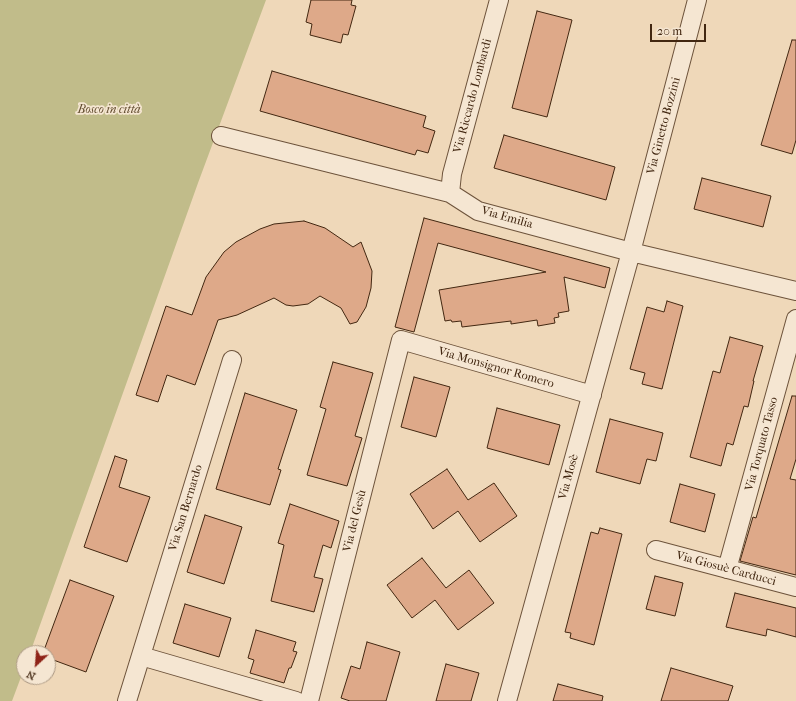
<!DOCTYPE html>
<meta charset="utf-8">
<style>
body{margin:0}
#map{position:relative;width:796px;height:701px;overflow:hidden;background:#efd8b9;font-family:"IM FELL French Canon",serif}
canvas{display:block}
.north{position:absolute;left:16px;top:645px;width:40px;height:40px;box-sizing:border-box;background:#f5e6d2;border:1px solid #ad9a85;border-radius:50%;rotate:206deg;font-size:11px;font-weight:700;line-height:16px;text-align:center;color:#422711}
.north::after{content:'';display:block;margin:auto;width:14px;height:18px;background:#8f2418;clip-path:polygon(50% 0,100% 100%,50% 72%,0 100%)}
.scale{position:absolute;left:650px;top:24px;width:56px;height:18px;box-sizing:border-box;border:2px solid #422711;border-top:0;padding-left:5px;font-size:12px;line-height:14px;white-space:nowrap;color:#422711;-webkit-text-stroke:3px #f5e6d2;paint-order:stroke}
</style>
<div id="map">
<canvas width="796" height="701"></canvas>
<div class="north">N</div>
<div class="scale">20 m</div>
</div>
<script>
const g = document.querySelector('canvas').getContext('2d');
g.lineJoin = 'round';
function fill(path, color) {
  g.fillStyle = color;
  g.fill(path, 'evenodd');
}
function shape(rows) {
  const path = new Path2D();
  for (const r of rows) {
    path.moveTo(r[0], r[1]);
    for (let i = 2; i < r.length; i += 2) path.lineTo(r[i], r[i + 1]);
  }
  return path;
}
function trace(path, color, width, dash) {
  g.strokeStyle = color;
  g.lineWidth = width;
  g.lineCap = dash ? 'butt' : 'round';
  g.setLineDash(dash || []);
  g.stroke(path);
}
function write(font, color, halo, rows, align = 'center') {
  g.font = font + ' "IM FELL French Canon",serif';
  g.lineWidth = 3.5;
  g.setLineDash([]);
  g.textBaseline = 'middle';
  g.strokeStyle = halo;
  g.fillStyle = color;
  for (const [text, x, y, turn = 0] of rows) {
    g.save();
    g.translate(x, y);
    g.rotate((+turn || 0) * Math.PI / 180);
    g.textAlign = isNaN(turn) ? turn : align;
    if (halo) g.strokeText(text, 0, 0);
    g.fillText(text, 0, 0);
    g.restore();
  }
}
fill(shape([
 [0,0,266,0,198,183,30,653,24,653,24,669,12,701,0,701]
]), '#c1bc8a');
const building = shape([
 [311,0,352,0,351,5,356,6,348,35,343,34,341,43,310,35,312,24,306,22,311,0],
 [537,11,572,20,547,117,512,108,537,11],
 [792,40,796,40,796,140,792,154,761,145,792,40],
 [272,71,426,116,423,127,435,131,428,153,417,150,415,155,260,111,272,71],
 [504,135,615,167,606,200,494,168,504,135],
 [702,178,771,196,763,227,694,209,702,178],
 [424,218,610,268,605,288,564,277,569,311,558,313,559,317,554,318,555,323,538,326,537,320,511,324,511,321,462,327,461,321,452,322,451,320,445,321,439,290,546,272,438,243,414,332,395,327,424,218],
 [304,221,325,228,353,247,361,242,372,271,371,288,366,307,357,322,350,324,341,308,320,296,308,304,293,306,286,305,274,298,237,315,218,320,195,385,167,375,158,402,136,395,166,306,192,315,206,277,224,252,236,242,260,229,274,224,304,221],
 [667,301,683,306,662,389,642,384,645,373,630,369,647,307,664,312,667,301],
 [730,337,763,346,753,381,754,381,748,407,744,406,733,445,727,443,721,466,690,457,713,371,720,373,730,337],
 [333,362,373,373,355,436,362,438,347,486,307,475,326,409,320,407,333,362],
 [414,377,450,387,436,437,401,427,414,377],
 [245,393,297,410,278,469,281,470,270,505,216,489,245,393],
 [792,396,796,396,796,459,790,479,796,480,796,575,740,561,753,517,756,518,792,396],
 [497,408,560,425,549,465,487,448,497,408],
 [610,419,663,433,656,461,647,459,640,484,596,472,610,419],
 [115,456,127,460,119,487,150,497,127,562,84,547,115,456],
 [447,469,468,500,494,483,517,516,480,542,458,511,433,529,410,494,447,469],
 [680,484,715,494,705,532,670,522,680,484],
 [290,504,339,521,331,548,323,545,314,577,323,579,314,612,271,601,284,545,278,543,290,504],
 [205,515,242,527,224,584,187,572,205,515],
 [600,528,622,534,594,645,570,638,571,633,565,632,591,532,598,534,600,528],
 [422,558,446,588,469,570,494,603,458,630,435,600,412,618,387,585,422,558],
 [655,576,683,583,675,616,646,609,655,576],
 [70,580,114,596,86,672,48,658,48,653,43,653,70,580],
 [735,593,796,608,796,637,767,629,766,636,726,627,735,593],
 [185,604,231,618,219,657,173,643,185,604],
 [256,630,296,642,293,651,297,652,291,668,289,668,284,683,250,673,254,660,248,658,256,630],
 [367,642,400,652,386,701,350,701,341,698,351,666,360,669,367,642],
 [446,664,479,673,471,701,436,701,446,664],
 [671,668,733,686,728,701,661,701,671,668],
 [558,684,603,696,602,701,553,701,558,684]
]);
fill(building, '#dea989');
trace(building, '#422711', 1);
const minor = shape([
 [221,136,450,193,478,211,631,252,796,291],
 [450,193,452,174,499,0],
 [656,550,796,587],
 [727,569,796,319],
 [141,656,296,701],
 [127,701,232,360],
 [309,701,401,340,592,395],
 [507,701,631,252,697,0]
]);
trace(minor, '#6d533b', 20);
trace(minor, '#f5e6d2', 18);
write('12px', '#422711', '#f5e6d2', [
 ["Via Riccardo Lombardi",473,96,-75],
 ["Via Ginetto Bozzini",664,126,-75],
 ["Via Emilia",507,218,16],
 ["Via Monsignor Romero",496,368,16],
 ["Via Torquato Tasso",762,444,-75],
 ["Via Mosè",569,477,-75],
 ["Via San Bernardo",186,508,-73],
 ["Via del Gesù",355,521,-76],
 ["Via Giosuè Carducci",726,569,15]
]);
write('italic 12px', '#624c2f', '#f5e6d2', [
 ["Bosco in città",109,110]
]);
</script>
